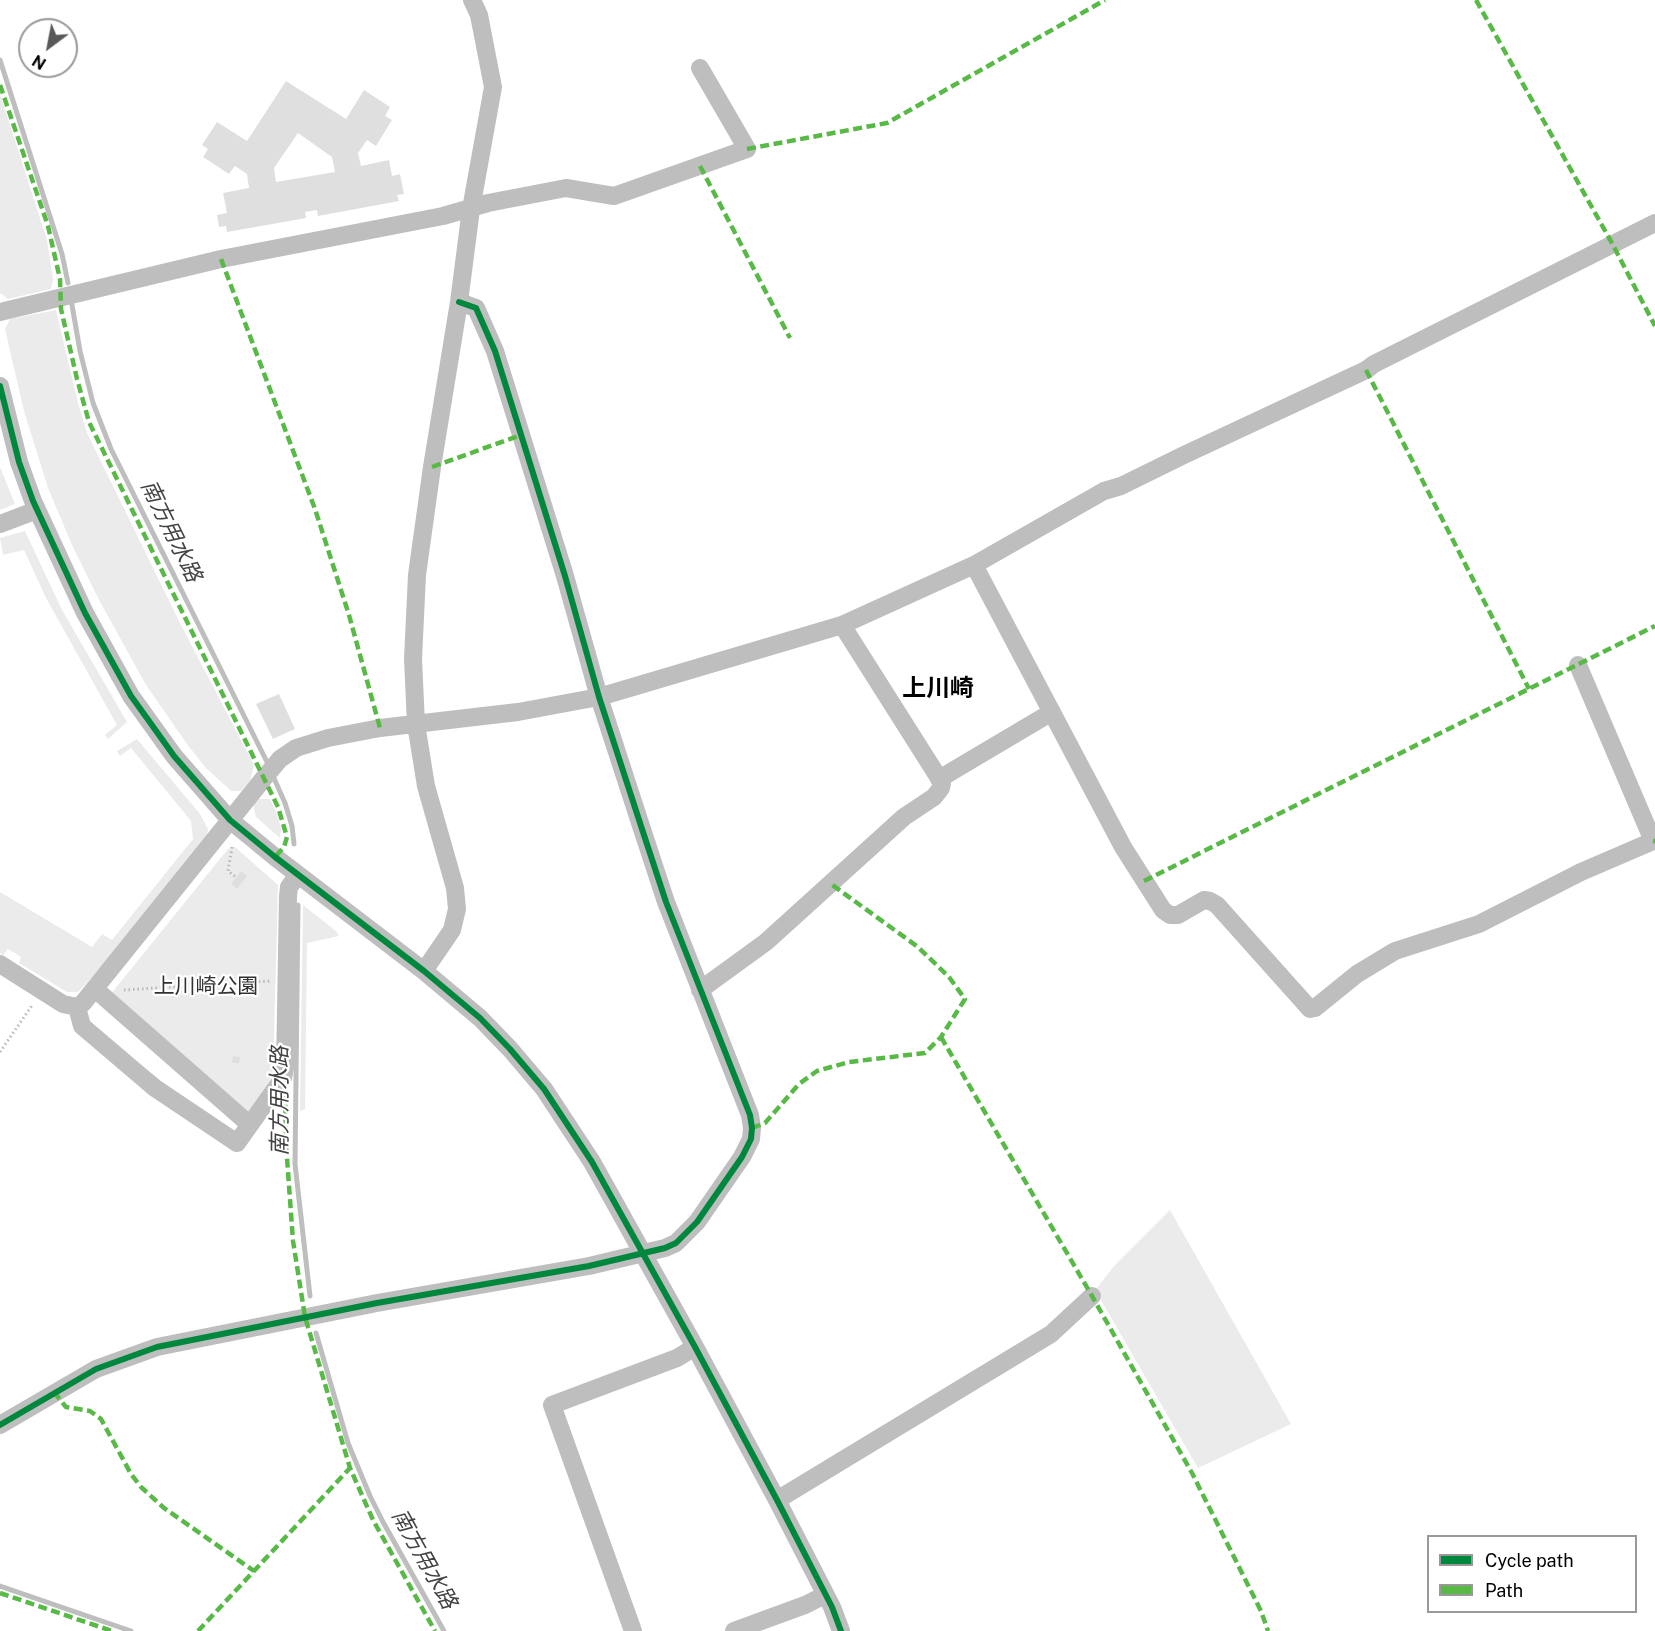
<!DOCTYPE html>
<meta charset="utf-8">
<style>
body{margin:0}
#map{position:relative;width:1655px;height:1631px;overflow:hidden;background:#fff;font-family:"Public Sans",sans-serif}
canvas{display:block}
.legend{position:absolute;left:1427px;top:1535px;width:210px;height:78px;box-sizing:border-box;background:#fff;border:2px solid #999;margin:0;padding:8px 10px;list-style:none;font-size:18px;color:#000}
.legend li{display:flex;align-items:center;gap:12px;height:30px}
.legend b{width:30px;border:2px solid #999}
.north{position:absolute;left:18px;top:18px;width:60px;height:60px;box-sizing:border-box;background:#fff;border:2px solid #999;border-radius:50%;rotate:212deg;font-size:16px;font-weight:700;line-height:24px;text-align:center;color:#000}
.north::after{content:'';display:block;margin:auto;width:21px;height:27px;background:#595959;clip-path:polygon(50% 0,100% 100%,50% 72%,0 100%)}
</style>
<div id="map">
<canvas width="1655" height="1631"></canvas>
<ul class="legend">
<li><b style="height:8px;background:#00873e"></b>Cycle path</li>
<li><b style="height:8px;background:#58b947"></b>Path</li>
</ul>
<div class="north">N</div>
</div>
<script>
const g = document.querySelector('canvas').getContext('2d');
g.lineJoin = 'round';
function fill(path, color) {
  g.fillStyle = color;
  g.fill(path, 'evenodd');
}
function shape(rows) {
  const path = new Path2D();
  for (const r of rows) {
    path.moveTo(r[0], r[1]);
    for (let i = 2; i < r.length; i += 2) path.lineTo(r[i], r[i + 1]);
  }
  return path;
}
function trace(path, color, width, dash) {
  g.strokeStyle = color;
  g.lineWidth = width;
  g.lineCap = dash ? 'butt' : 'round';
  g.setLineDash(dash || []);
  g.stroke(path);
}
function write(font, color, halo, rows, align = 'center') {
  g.font = font + ' "Public Sans","Noto Sans JP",sans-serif';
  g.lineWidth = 4.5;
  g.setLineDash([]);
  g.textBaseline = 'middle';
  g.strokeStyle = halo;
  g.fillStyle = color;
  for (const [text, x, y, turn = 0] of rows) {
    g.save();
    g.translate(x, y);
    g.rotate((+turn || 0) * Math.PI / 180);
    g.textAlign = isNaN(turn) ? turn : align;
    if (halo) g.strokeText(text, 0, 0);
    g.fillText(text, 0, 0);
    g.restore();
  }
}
fill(shape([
 [0,94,47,240,53,280,51,289,8,299,0,293],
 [56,310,78,403,87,433,181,625,254,765,250,781,241,791,231,791,206,768,187,744,146,685,98,598,72,545,48,488,24,411,5,329,10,319],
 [0,467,15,504,0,510],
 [25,531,62,610,127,722,108,739,105,735,117,725,46,598,24,550,3,555,0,538],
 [137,739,200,814,208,829,207,837,111,957,78,992,67,992,19,963,21,957,8,949,3,955,0,953,0,892,92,947,102,934,112,940,193,839,191,821,131,748,120,756,117,751],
 [256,799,270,799,277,814,281,828,280,838,256,817,253,804],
 [235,847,278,885,273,1075,249,1112,110,995,228,849],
 [303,905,337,932,339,936,307,943,305,1109,300,1111],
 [1170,1210,1291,1424,1198,1468,1095,1290,1115,1265]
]), '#ebebeb');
trace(shape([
 [0,60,62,254,68,283],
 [72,305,80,351,93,403,111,449,267,762],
 [273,776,285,803,292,826,294,844],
 [298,905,295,1164,310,1296],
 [316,1333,348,1443,370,1496,383,1522,444,1631],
 [0,1586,131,1631]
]), '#bebebe', 5);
fill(shape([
 [286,81,346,119,364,90,390,107,385,116,392,120,376,146,367,140,358,153,361,166,389,160,392,176,400,174,404,194,397,195,399,201,318,216,317,210,305,212,306,218,227,232,226,226,219,227,217,215,227,213,223,193,249,188,247,174,235,166,229,174,203,157,208,149,202,145,217,122,247,141],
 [298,133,332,157,335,172,276,182,274,168],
 [279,694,295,729,273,739,256,704],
 [241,871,247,876,237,889,231,884],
 [233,1056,240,1057,239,1063,232,1063]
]), '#dfdfdf');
trace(shape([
 [232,847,228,871,237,878],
 [124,990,270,981],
 [0,1052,33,1004]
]), '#b9b9b9', 3, [1.5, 3]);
trace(shape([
 [0,312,221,259,443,216,488,203,566,188,614,196,747,149,700,68],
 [0,386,19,462,33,501,85,613,131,696,149,721,174,756,230,820,275,857,424,971,480,1018,510,1049,544,1089,592,1162,695,1347,777,1500,832,1607,841,1631],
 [0,524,37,510],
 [974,565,1123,847,1163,910,1170,915,1178,915,1204,900,1210,901,1217,905,1310,1009,1315,1008,1357,974,1395,951,1479,924,1581,872,1653,841,1578,665],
 [939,779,1052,712],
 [0,964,63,1004,77,1007,83,1003,264,778,280,759,296,748,328,738,380,728,518,712,599,697,842,625,974,565,1104,491,1121,486,1184,455,1366,370,1374,364,1655,223],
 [424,971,452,930,457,909,455,888,426,786,416,724,413,659,417,575,432,467,459,302,471,209,493,87,479,15,472,0],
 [95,989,249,1124],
 [700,990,766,942,904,817,934,797,941,788,942,783,842,625],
 [77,1007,82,1026,136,1072,155,1088,237,1143,283,1078,285,1068,288,896,289,887,298,875],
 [0,1425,96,1369,157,1347,377,1303,589,1266,665,1248,676,1243,697,1222,742,1157,751,1139,752,1128,750,1115,666,902,642,829,599,697,565,576,495,351,476,308,459,302],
 [777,1500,1051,1334,1092,1296],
 [633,1631,552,1405,677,1358,695,1347],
 [734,1631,805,1605,825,1595]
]), '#bebebe', 18);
trace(shape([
 [1476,0,1613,245,1655,326],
 [0,85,48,226,60,279,61,309,77,379,89,422,278,807,287,837,284,847,275,857],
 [747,149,887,123,1105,0],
 [700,166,790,338],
 [221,259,315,509,349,615,380,728],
 [1366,370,1529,689],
 [432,467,521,435],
 [1653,841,1655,841],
 [1144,881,1655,626],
 [941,1037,1092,1296,1192,1473,1261,1611,1268,1631],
 [283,1078,285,1087,286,1144,293,1241,305,1317,350,1468,373,1520,435,1631],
 [752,1128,765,1123,799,1084,817,1071,849,1062,925,1053,941,1037,965,999,949,977,918,947,831,884],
 [54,1392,66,1407,90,1411,101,1419,131,1474,141,1487,164,1508,254,1571],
 [0,1593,112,1631],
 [198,1631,350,1468]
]), '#58b947', 4.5, [9, 4.5]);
trace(shape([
 [0,386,19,462,33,501,85,613,131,696,149,721,174,756,230,820,275,857,424,971,480,1018,510,1049,544,1089,592,1162,695,1347,777,1500,832,1607,841,1631],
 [0,1425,96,1369,157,1347,377,1303,589,1266,665,1248,676,1243,697,1222,742,1157,751,1139,752,1128,750,1115,666,902,642,829,599,697,565,576,495,351,476,308,459,302]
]), '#00873e', 6);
write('21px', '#323232', '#fff', [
 ["上川崎公園",206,987]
]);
write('italic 22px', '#434343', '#fff', [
 ["南方用水路",171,531,64],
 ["南方用水路",280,1101,-90],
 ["南方用水路",424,1559,61]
]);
write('bold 24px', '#000', '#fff', [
 ["上川崎",938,689]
]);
</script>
